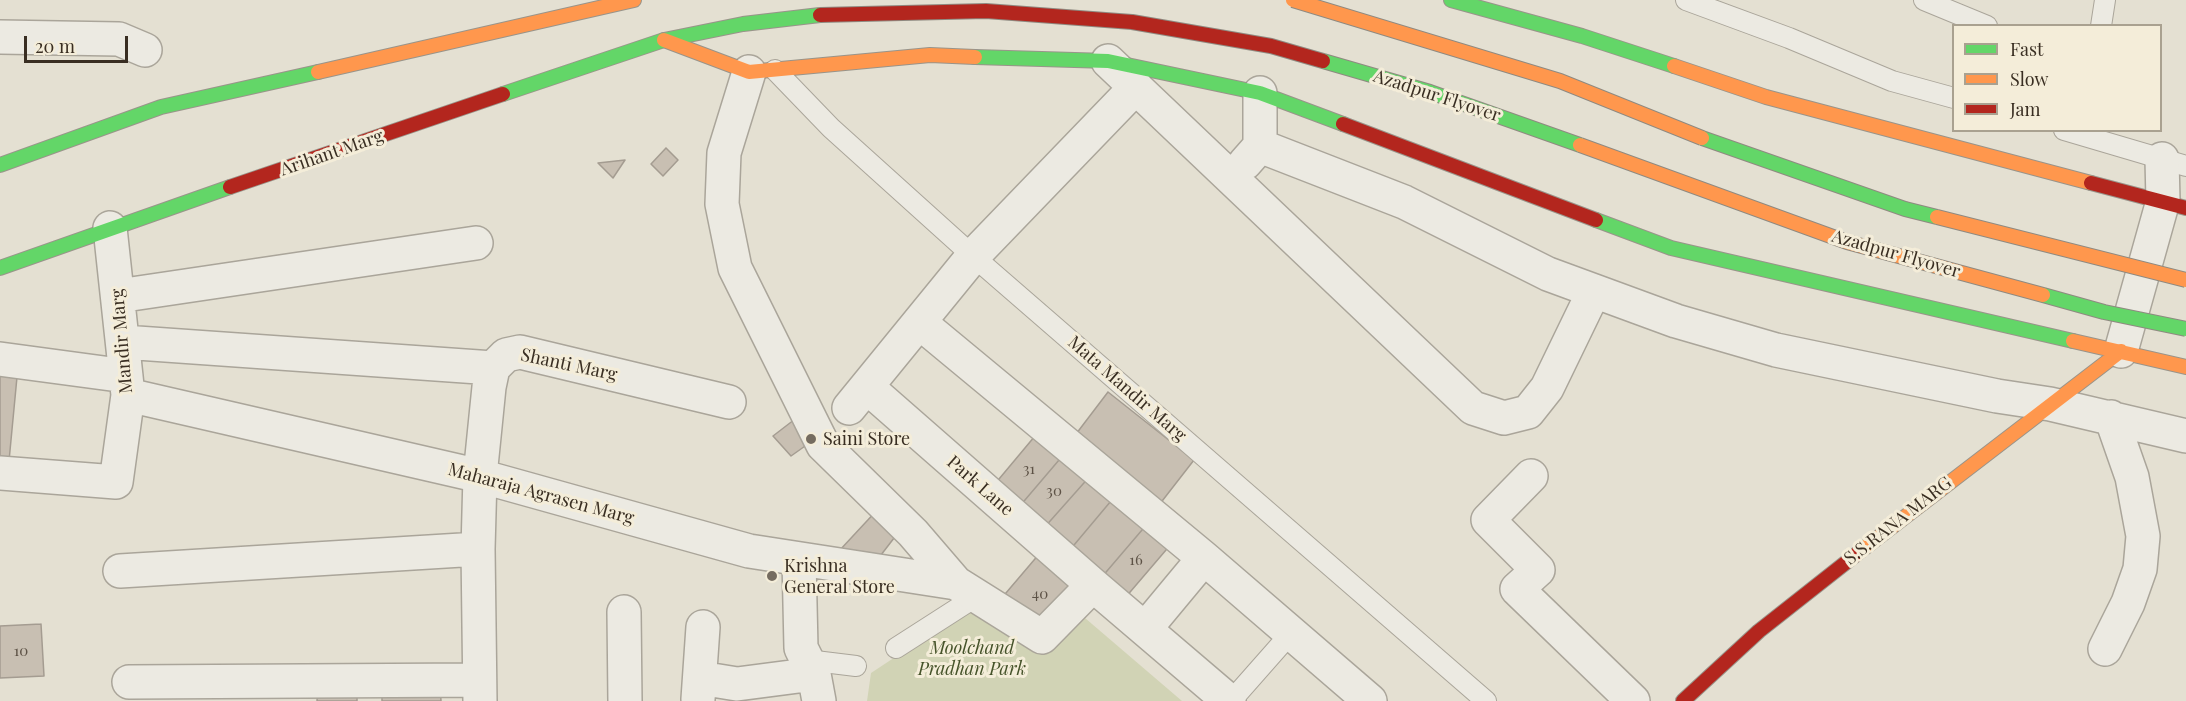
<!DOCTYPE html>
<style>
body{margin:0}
#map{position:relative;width:2186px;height:701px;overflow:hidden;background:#e4e0d2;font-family:"Playfair Display",serif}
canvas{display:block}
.legend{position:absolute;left:1952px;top:24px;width:210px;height:108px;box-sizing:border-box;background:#f4edd9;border:2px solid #a9a190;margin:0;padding:8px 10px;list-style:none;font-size:18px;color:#392e22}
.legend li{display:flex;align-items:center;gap:12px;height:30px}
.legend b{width:30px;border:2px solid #a9a190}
.scale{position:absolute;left:24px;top:36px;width:104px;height:27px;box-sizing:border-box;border:3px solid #392e22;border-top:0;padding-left:8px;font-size:18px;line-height:21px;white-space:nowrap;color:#392e22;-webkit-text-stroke:4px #f4edd9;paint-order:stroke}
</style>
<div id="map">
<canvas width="2186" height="701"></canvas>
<ul class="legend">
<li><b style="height:8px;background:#63d668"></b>Fast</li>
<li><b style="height:8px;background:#ff974d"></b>Slow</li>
<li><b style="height:8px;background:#b3261e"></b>Jam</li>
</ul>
<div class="scale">20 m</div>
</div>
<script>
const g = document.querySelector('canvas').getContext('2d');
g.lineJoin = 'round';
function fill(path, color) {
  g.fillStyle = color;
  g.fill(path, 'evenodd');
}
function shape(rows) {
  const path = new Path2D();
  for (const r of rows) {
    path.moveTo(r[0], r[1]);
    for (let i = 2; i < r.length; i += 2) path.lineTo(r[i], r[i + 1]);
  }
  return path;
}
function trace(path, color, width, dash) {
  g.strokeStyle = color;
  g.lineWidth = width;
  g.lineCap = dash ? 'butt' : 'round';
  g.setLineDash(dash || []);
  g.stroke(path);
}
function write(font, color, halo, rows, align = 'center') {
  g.font = font + ' "Playfair Display",serif';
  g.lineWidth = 6;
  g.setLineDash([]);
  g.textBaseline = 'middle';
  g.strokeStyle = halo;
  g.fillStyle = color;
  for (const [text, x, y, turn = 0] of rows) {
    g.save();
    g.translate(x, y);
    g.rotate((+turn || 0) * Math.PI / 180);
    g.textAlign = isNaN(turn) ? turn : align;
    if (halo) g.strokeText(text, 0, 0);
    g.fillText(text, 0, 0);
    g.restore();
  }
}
fill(shape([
 [968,609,1078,612,1182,701,867,701,871,673]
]), '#d1d3b5');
const building = shape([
 [666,148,678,160,663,176,651,164,666,148],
 [625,160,613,178,598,163,625,160],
 [0,375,17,377,9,461,0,460,0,375],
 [1108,392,1194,460,1159,505,1073,438,1108,392],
 [799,416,815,439,791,456,773,436,799,416],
 [1040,430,1065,453,1019,507,994,485,1040,430],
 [1065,453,1091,475,1043,529,1019,507,1065,453],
 [1091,475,1116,495,1069,551,1043,529,1091,475],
 [1116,495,1148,523,1101,578,1069,551,1116,495],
 [879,508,901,529,874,564,839,551,879,508],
 [1148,523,1172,543,1125,598,1101,578,1148,523],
 [1040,553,1080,587,1040,634,1000,600,1040,553],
 [41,624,44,676,0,678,0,626,41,624],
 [318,684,357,685,357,701,317,701,318,684],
 [440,685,441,701,382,701,382,687,440,685]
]);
fill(building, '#c8bfb2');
trace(building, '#a49c91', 1.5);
const lane = shape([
 [1686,0,1789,38,1892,81,1954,98],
 [1924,0,1987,26],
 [2101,26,2105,0],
 [775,70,831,128,973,256,1486,701],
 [2064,130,2186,166],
 [896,648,977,596],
 [807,660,856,666],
 [1231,701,1291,633]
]);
const street = shape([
 [0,37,119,39,145,50],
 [1108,61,1473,408,1504,418,1528,412,1547,388,1594,291],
 [749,72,724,153,722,204,735,268,823,445,913,533,956,583,1042,637,1093,585],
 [1260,146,1404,202,1548,274,1676,321,1776,350,1997,396,2050,404,2186,436],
 [1245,163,1260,146,1260,93],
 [118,296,476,243],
 [919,322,1204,558,1370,701],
 [123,342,493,368],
 [2121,351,2163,201,2162,159],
 [0,359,126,376],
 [867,387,1093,585,1229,701],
 [128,395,480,476,749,551,956,583],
 [849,408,973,256,1136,87],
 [0,473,116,482,128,395,110,228],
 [1531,476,1488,520,1538,570,1517,589,1633,701],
 [799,560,801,648,814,674,819,701],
 [120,571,478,549],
 [624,612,625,701],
 [1145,629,1204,558],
 [2105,649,2128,603,2140,569,2143,536,2132,477,2111,417],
 [700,678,737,684,814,674],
 [129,682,479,680],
 [698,699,703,627],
 [480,701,478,549,480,476,489,387,493,368,506,355,520,352,729,402]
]);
const fast = shape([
 [1451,0,1582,36,1674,66],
 [975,57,1108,61,1260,93,1343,124],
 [503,94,664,40,743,24,820,15],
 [0,165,161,107,318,72],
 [1596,220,1671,248,2073,341],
 [0,268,230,187]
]);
const slow = shape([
 [664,40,749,72,930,55,975,57],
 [1674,66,1766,97,2091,183],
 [318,72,634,0],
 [2073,341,2186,367],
 [1858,553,2121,351]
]);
const jam = shape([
 [1343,124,1596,220],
 [2091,183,2186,208],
 [230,187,503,94],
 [1683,701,1759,631,1858,553]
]);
trace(lane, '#aaa59a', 22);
trace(street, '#aaa59a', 36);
trace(fast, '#99948a', 16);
trace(slow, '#99948a', 16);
trace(jam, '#99948a', 16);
trace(lane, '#eceae2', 20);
trace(street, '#eceae2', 33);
trace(fast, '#63d668', 14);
trace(slow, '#ff974d', 14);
trace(jam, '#b3261e', 14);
const fastBridge = shape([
 [1323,61,1430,92,1580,145],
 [1702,138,1905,209,1937,217],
 [2043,295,2104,312,2186,329]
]);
const slowBridge = shape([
 [1293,0,1560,81,1702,138],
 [1580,145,1847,242,2043,295],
 [1937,217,2186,280]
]);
const jamBridge = shape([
 [820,15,986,11,1132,22,1271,46,1323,61]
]);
trace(fastBridge, '#8f8a81', 16, []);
trace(slowBridge, '#8f8a81', 16, []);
trace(jamBridge, '#8f8a81', 16, []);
trace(fastBridge, '#63d668', 14);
trace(slowBridge, '#ff974d', 14);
trace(jamBridge, '#b3261e', 14);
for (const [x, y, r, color] of [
 [811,439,6,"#756c60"],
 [772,576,6,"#756c60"]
]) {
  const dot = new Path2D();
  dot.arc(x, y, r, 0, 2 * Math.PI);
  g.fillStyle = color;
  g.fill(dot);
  trace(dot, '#f4edd9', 2);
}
write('15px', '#5d5246', null, [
 ["31",1029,469],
 ["30",1054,491],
 ["16",1136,560],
 ["40",1040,594],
 ["10",21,651]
]);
write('18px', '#392e22', '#f4edd9', [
 ["Azadpur Flyover",1437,96,18],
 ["Arihant Marg",332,153,-19],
 ["Azadpur Flyover",1896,254,16],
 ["Mandir Marg",122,341,-95],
 ["Shanti Marg",569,365,12],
 ["Mata Mandir Marg",1127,389,41],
 ["Park Lane",980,486,41],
 ["Maharaja Agrasen Marg",541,494,15],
 ["S.S.RANA MARG",1898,521,-38]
]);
write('18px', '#392e22', '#f4edd9', [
 ["Saini Store",823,439],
 ["Krishna",784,566],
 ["General Store",784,587]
], 'left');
write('italic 18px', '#46532a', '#f4edd9', [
 ["Moolchand",972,648],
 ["Pradhan Park",972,669]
]);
</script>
